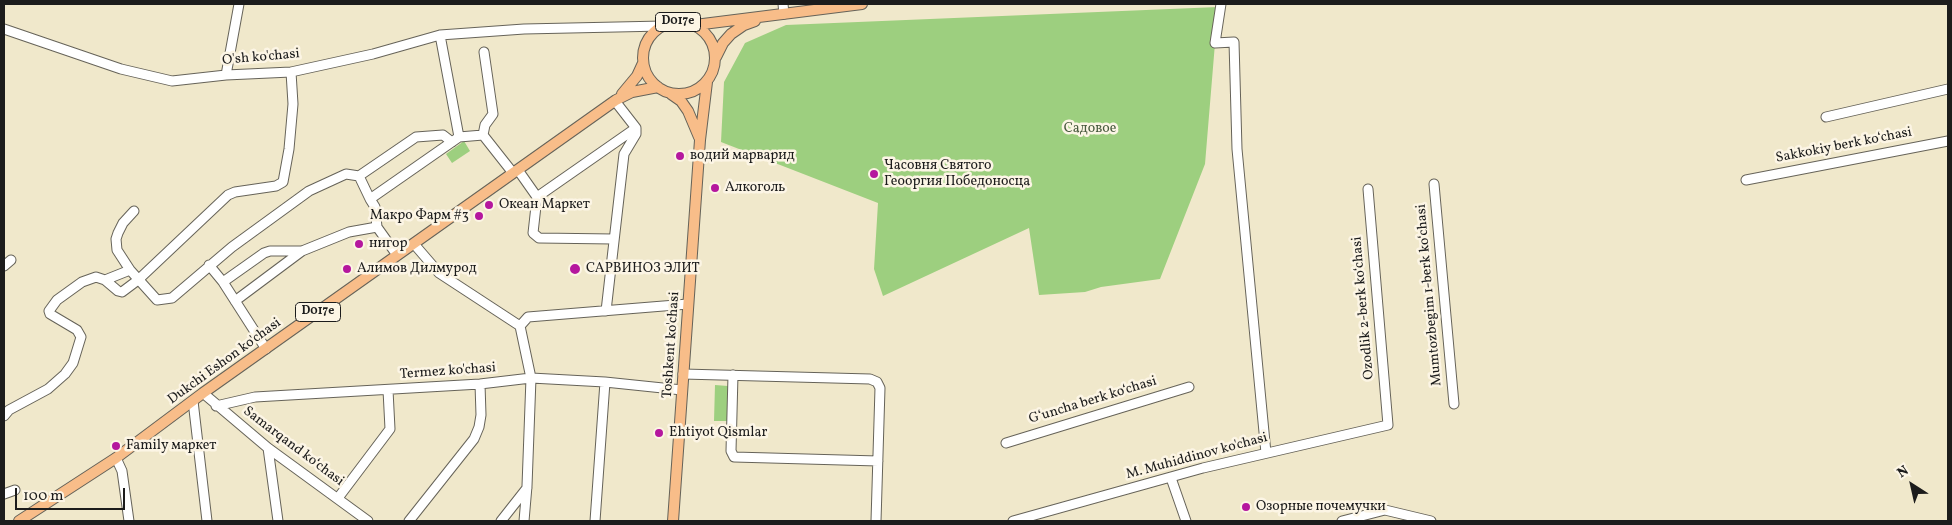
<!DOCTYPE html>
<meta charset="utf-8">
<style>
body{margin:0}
#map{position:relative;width:1952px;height:525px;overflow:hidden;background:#f0e8cb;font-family:Vollkorn,serif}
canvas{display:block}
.frame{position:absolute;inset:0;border:5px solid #1c1c1c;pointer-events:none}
.north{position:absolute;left:1887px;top:460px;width:50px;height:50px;-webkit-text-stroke:4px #fcf5e5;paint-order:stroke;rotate:325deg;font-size:14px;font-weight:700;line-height:20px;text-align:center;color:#1c1c1c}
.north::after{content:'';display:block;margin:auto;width:18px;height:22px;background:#1c1c1c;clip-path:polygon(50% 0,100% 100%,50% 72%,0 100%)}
.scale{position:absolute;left:15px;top:488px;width:110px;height:22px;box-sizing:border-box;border:2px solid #1c1c1c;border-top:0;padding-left:6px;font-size:15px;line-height:18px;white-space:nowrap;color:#1c1c1c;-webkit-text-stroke:4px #fcf5e5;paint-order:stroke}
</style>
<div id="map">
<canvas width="1952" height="525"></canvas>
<div class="frame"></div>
<div class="north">N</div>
<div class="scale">100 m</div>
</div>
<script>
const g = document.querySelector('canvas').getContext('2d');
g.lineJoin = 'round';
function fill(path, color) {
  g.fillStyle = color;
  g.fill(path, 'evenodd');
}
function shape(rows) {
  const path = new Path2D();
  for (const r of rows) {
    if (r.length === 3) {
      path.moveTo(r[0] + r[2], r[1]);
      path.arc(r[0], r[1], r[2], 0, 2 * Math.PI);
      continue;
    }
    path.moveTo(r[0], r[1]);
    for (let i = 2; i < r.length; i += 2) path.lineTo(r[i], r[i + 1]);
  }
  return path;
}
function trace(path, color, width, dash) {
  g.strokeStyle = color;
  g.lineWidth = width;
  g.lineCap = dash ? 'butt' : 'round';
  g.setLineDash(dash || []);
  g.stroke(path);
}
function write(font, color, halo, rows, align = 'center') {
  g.font = font + ' Vollkorn,serif';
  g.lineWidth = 5;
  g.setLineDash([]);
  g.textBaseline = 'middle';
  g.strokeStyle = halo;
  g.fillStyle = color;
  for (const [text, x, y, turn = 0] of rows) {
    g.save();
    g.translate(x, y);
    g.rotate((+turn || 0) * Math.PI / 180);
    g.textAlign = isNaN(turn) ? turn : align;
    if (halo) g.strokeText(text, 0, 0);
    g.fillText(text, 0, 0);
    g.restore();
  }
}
fill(shape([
 [1218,7,1205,164,1160,279,1101,287,1085,292,1039,295,1029,228,883,296,874,269,878,203,721,142,724,82,745,43,786,25],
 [464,141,470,151,452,163,446,154],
 [715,385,728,386,728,421,714,421]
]), '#9dcf7f');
const minor = shape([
 [783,4,784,14],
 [1221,4,1215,43,1234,42,1237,149,1266,453],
 [4,29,121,69,172,81,226,75,291,72,373,54,440,35,524,29,663,26],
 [440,35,459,137],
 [226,75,239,4],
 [1826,117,1948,89],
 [483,135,485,125,493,114,484,52],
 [518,170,537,197,533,233,539,238,613,239],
 [359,176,416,137,443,135,452,142],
 [1746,180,1948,141],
 [1434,184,1454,404],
 [537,197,636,128],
 [370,199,459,137,483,135,513,173],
 [134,211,123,223,118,233,116,239,117,250,130,270,157,300,172,298,232,247,309,191,346,174,359,176,370,199,375,207,377,227,397,255],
 [414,244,439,273,520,326],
 [209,265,223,282,266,349],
 [4,266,11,260],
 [105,280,130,270],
 [223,282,264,253,270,251,301,251],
 [235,301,302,251,349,232,377,227],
 [606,311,624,154,636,134,636,128,615,101],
 [683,374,870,379,877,382,880,388,876,521],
 [733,375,731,451,734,457,878,461],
 [203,393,268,448,368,521],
 [193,401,207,521],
 [216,406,255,397,480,384,531,378,605,382,682,390],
 [4,416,9,410,48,389,65,374,73,363,81,337,77,330,50,314,49,311,57,300,82,282,96,277,105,280,118,291,122,292,138,280,228,195,235,192,276,186,283,182,289,149,293,104,291,72],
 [1006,443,1189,387],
 [268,448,278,521],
 [116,458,122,471,129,521],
 [1171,478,1186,521],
 [4,494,15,490],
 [338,498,390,429,388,390],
 [409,521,474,439,479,427,481,415,480,384],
 [501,521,527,488],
 [524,521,527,486,531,378,520,326,528,317,688,304],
 [595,521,605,382],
 [1013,521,1203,468,1388,425,1368,189],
 [1342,521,1385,510,1431,521]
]);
const major = shape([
 [679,58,36],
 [695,25,862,4],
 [716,57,723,43,731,34,744,25,755,21],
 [622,94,637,76,643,63],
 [671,94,681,101,688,111,699,137],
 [19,521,116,458,203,393,616,100,632,92,658,87],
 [673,521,700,140,707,82]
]);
trace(minor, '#666359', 11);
trace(major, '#666359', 12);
trace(minor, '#fff', 9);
trace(major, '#f8bd89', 10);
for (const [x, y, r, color] of [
 [680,156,5,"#b5179e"],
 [874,174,5,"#b5179e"],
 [715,188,5,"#b5179e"],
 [489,205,5,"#b5179e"],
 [479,216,5,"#b5179e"],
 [359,244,5,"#b5179e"],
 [347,269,5,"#b5179e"],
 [575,269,6,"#b5179e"],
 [659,433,5,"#b5179e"],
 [116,446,5,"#b5179e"],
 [1246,507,5,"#b5179e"]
]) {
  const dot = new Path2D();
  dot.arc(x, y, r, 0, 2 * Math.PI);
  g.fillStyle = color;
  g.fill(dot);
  trace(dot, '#fcf5e5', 2);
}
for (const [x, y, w] of [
 [678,22,45],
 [318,312,45]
]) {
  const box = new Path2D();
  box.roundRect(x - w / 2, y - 9.5, w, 19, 4);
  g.fillStyle = '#fcf5e5';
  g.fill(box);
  trace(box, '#1c1c1c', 1);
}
write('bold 12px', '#1c1c1c', null, [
 ["D017e",678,22],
 ["D017e",318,312]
]);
write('14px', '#1c1c1c', '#fcf5e5', [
 ["O'sh ko'chasi",261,58,-5],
 ["Sakkokiy berk koʻchasi",1844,146,-11],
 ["Mumtozbegim 1-berk koʻchasi",1430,295,-95],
 ["Ozodlik 2-berk koʻchasi",1364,308,-95],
 ["Toshkent ko'chasi",672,345,-86],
 ["Dukchi Eshon ko'chasi",225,362,-36],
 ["Termez ko'chasi",448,372,-4],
 ["Gʻuncha berk koʻchasi",1093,401,-17],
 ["Samarqand ko‘chasi",293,447,37],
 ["M. Muhiddinov ko'chasi",1197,457,-15]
]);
write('14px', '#495b3f', '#fcf5e5', [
 ["Садовое",1090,129]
]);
write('14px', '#1c1c1c', '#fcf5e5', [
 ["водий марварид",690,156],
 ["Часовня Святого",884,166],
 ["Геооргия Победоносца",884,182],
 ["Алкоголь",725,188],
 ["Океан Маркет",499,205],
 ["Макро Фарм #3",469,216,"right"],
 ["нигор",369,244],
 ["Алимов Дилмурод",357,269],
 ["САРВИНОЗ ЭЛИТ",586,269],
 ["Ehtiyot Qismlar",669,433],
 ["Family маркет",126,446],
 ["Озорные почемучки",1256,507]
], 'left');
</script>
